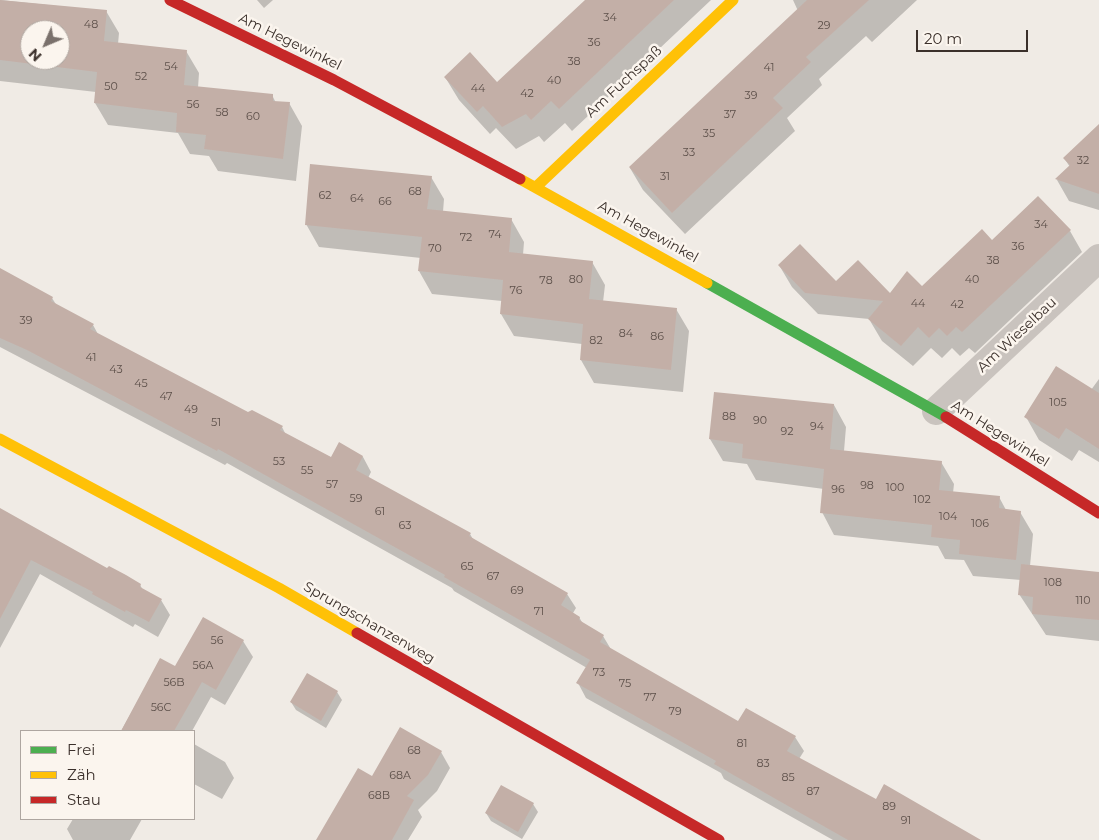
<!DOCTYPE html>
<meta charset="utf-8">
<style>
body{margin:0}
#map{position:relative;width:1099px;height:840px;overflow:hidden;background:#f0ebe5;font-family:Montserrat,sans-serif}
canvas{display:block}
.legend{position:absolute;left:20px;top:730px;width:175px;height:90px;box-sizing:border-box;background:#fbf5ee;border:1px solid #aea6a0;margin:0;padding:6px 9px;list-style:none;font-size:15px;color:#3b302b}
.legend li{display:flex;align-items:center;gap:10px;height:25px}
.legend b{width:25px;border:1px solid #aea6a0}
.north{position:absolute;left:20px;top:20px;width:50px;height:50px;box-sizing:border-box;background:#fbf5ee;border:1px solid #aea6a0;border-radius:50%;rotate:225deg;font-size:14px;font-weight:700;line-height:20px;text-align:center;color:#3b302b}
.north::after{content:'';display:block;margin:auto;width:18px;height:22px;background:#7a716c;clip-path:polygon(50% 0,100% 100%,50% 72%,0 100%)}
.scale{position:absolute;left:916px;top:30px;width:112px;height:22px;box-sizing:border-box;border:2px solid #3b302b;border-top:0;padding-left:6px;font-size:15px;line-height:18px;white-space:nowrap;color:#3b302b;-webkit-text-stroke:4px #fbf5ee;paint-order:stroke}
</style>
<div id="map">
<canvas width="1099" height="840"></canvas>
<ul class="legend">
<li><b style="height:6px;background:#4caf50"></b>Frei</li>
<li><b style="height:6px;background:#ffc107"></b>Zäh</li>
<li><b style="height:6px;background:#c62828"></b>Stau</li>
</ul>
<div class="north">N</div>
<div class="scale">20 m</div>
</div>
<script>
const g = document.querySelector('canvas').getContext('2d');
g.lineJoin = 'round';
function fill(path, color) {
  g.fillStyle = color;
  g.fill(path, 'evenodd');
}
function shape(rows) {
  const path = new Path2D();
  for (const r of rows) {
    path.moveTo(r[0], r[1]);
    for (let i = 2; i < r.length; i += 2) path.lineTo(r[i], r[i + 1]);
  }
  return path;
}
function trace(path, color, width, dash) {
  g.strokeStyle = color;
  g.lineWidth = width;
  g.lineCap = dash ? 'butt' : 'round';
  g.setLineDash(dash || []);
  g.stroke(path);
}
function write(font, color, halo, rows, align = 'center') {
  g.font = font + ' Montserrat,sans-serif';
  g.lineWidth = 5;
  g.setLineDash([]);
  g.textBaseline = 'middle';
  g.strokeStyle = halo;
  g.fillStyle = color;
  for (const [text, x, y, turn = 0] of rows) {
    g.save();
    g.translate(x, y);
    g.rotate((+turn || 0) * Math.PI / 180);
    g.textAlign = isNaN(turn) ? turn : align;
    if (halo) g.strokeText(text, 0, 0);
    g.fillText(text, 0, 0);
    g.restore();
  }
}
fill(shape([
 [0,0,106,11,119,33,118,44,186,51,199,73,198,88,272,95,276,103,289,103,302,126,296,181,218,171,209,156,190,154,178,133,108,125,95,103,96,92,0,81],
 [30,30,60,30,60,60,30,60],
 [257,0,273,0,264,8],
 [586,0,711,0,572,131,565,123,544,142,539,136,516,149,496,128,490,134,459,100,445,77,497,84],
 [917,0,872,42,866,36,819,79,822,85,787,118,795,131,685,234,643,190,630,168,798,11,793,0],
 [1099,125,1099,210,1069,201,1057,180,1070,167,1064,158],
 [431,177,444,199,443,212,511,219,524,242,523,255,592,262,605,285,603,302,676,309,689,331,683,392,594,383,581,360,582,344,514,336,501,314,502,301,432,294,419,271,421,258,319,247,306,224],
 [1070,231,1082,252,975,353,969,348,960,356,952,348,942,358,931,348,913,366,882,341,869,319,818,314,792,287,779,265,836,283,890,295,922,287,992,241],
 [0,271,52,298,57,306,93,325,99,336,248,414,282,427,286,435,332,458,339,444,363,457,371,472,368,478,470,534,474,541,567,594,576,608,573,613,579,617,583,624,603,636,612,651,739,723,795,737,804,751,799,759,876,801,979,840,833,840,724,779,721,773,586,698,578,683,587,668,454,591,452,588,227,463,225,465,0,347],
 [1099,379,1099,462,1079,450,1072,461,1039,440,1026,417,1091,390],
 [834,405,846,427,844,451,941,462,954,484,953,493,999,497,1006,510,1020,512,1033,534,1030,566,1099,574,1099,641,1046,635,1019,594,1021,580,973,576,964,560,945,559,938,546,834,535,822,512,824,489,756,480,747,464,723,461,710,439],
 [0,521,140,585,143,590,161,600,170,615,158,637,135,624,133,627,40,574,0,648],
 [243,641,253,657,225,705,211,697,192,731,121,731,161,660,176,668],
 [337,692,342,700,326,728,296,710,291,702],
 [194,744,225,762,234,778,222,799,194,784],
 [441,752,450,768,437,791,418,810,422,817,408,840,319,840,372,777],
 [533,804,538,812,522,839,491,821,486,813],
 [73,819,142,819,130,840,73,840,67,829]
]), '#0003');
fill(shape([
 [0,0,107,10,104,41,187,50,184,85,273,94,273,101,290,102,283,159,204,149,206,135,176,132,177,113,94,103,97,72,0,60],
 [30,30,60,30,60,60,30,60],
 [585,0,674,0,559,109,551,101,531,120,526,114,502,127,483,106,477,112,444,77,470,52,497,82],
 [807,0,869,0,806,57,811,62,773,98,783,108,672,213,629,167],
 [1099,124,1099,194,1055,179,1070,165,1063,158],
 [310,164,432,176,427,209,512,218,509,252,593,261,589,299,677,308,671,370,580,360,583,324,500,314,503,280,418,271,422,237,305,225],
 [1038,196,1071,230,962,332,956,327,947,336,939,328,929,338,918,327,901,346,868,319,883,301,805,293,778,265,800,244,836,281,858,260,890,293,907,271,922,286,982,229,992,240],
 [0,268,53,297,51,301,94,324,90,329,248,412,252,410,283,426,280,430,331,457,339,442,363,456,356,470,471,533,469,536,568,593,561,605,580,617,579,620,604,635,600,642,738,721,746,708,796,736,787,751,876,799,884,784,981,840,848,840,714,764,716,761,576,683,590,660,444,577,445,575,218,449,217,451,27,350,0,338],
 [1056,366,1099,393,1099,449,1066,428,1059,439,1024,417],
 [714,392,834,404,830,449,942,461,939,490,1000,496,999,508,1021,511,1016,560,959,554,960,540,931,537,932,525,820,513,824,469,742,458,743,444,709,439],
 [0,508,107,568,109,566,126,575,141,584,140,587,162,599,149,622,126,610,125,612,92,594,93,592,31,560,0,619],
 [1021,564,1099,572,1099,620,1032,614,1033,597,1018,595],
 [203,617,244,640,216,690,202,682,174,731,121,731,160,658,175,666],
 [307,673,338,691,321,721,290,702],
 [400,727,442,751,428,775,407,796,414,800,392,840,316,840,358,768,372,776],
 [501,785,534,803,518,832,485,813]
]), '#c3afa7');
trace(shape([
 [936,411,1099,258]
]), '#c9c3be', 28);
trace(shape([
 [707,283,946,417]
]), '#4caf50', 11);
trace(shape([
 [520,179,707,283],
 [536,187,733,0],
 [0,439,279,588,357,633]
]), '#ffc107', 11);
trace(shape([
 [170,0,334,80,520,179],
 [946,417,1099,513],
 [357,633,719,840]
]), '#c62828', 11);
write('11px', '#5d504a', null, [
 ["34",610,18],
 ["48",91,25],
 ["29",824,26],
 ["36",594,43],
 ["38",574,62],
 ["54",171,67],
 ["41",769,68],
 ["52",141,77],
 ["40",554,81],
 ["50",111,87],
 ["44",478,89],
 ["42",527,94],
 ["39",751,96],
 ["56",193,105],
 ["58",222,113],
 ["37",730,115],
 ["60",253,117],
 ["35",709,134],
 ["33",689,153],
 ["32",1083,161],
 ["31",665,177],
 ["68",415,192],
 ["62",325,196],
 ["64",357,199],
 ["66",385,202],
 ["34",1041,225],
 ["74",495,235],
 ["72",466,238],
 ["36",1018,247],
 ["70",435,249],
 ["38",993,261],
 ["80",576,280],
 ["40",972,280],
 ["78",546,281],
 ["76",516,291],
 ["44",918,304],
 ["42",957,305],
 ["39",26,321],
 ["84",626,334],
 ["86",657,337],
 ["82",596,341],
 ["41",91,358],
 ["43",116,370],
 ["45",141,384],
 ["47",166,397],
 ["105",1058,403],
 ["49",191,410],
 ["88",729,417],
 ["90",760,421],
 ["51",216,423],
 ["94",817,427],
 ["92",787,432],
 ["53",279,462],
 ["55",307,471],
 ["57",332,485],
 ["98",867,486],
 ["100",895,488],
 ["96",838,490],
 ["59",356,499],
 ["102",922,500],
 ["61",380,512],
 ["104",948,517],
 ["106",980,524],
 ["63",405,526],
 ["65",467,567],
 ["67",493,577],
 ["108",1053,583],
 ["69",517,591],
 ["110",1083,601],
 ["71",539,612],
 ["56",217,641],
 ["56A",203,666],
 ["73",599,673],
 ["56B",174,683],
 ["75",625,684],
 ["77",650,698],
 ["56C",161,708],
 ["79",675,712],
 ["81",742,744],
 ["68",414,751],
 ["83",763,764],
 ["68A",400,776],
 ["85",788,778],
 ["87",813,792],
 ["68B",379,796],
 ["89",889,807],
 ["91",906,821]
]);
write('14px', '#3b302b', '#fbf5ee', [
 ["Am Hegewinkel",290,42,26],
 ["Am Fuchspaß",624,82,-43],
 ["Am Hegewinkel",648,232,29],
 ["Am Wieselbau",1017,335,-43],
 ["Am Hegewinkel",1000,434,32],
 ["Sprungschanzenweg",369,623,30]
]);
</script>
